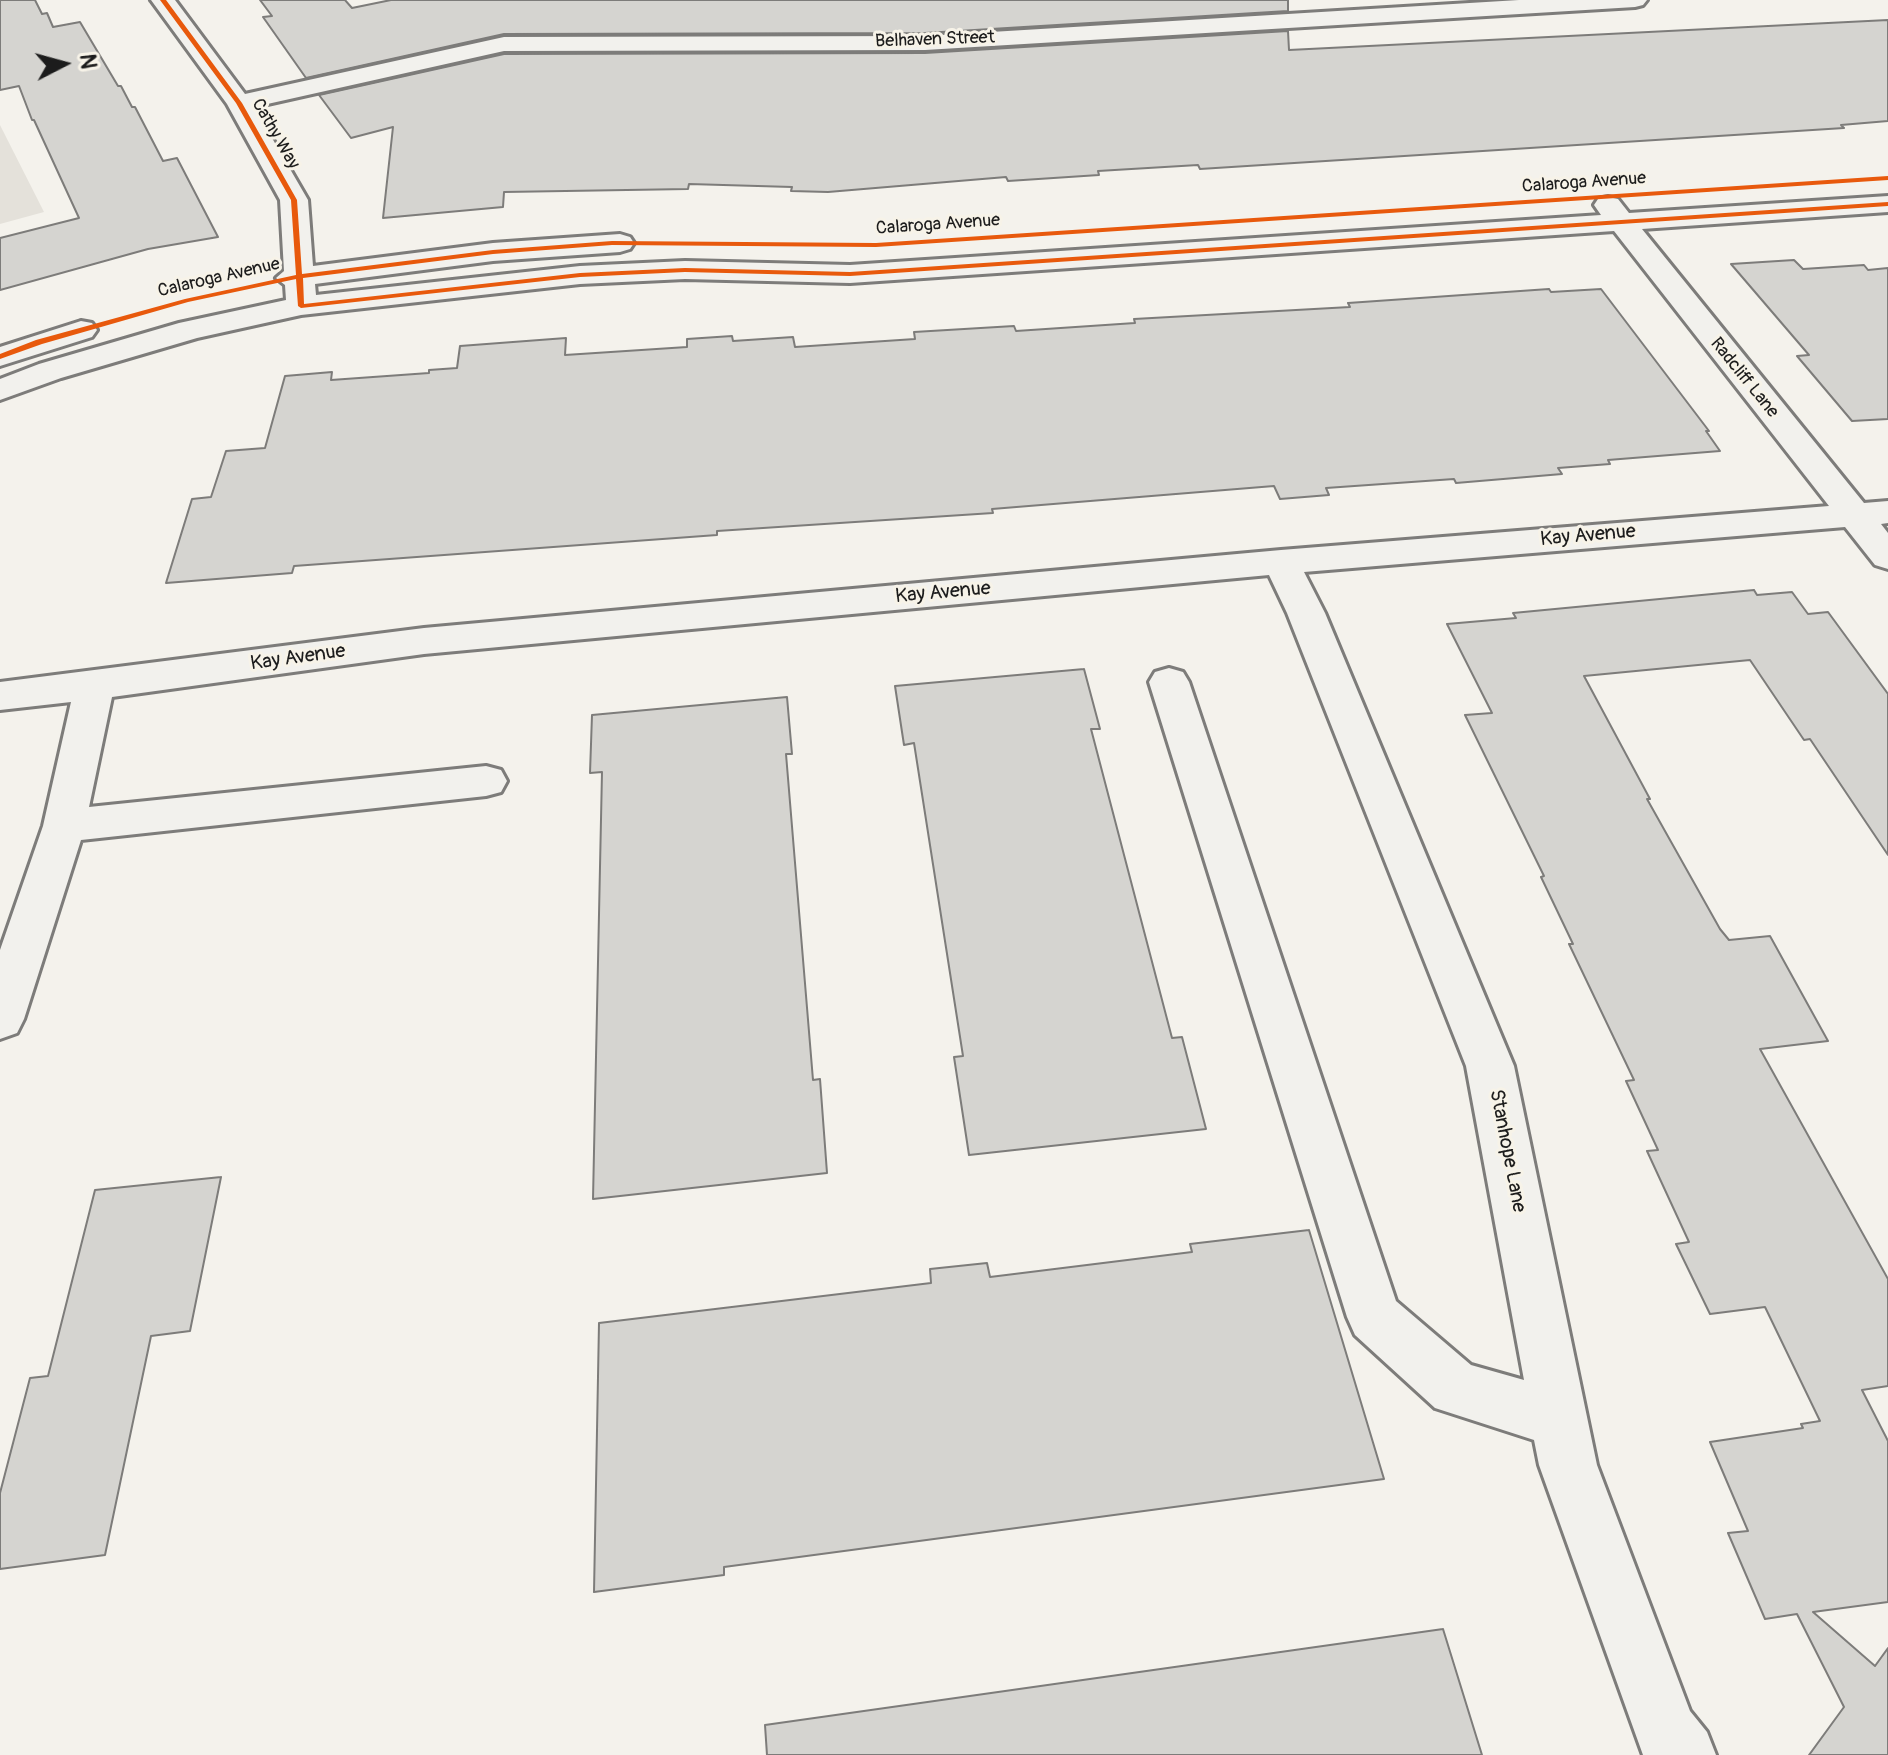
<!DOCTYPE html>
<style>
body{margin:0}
#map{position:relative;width:1888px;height:1755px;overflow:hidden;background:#f4f2ec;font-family:Pangolin,sans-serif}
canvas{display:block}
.north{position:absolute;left:24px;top:24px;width:80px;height:80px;-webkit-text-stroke:6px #f7f3e8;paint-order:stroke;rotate:84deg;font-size:22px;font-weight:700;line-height:32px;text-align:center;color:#1c1c1c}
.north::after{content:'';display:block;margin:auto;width:28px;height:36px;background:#1c1c1c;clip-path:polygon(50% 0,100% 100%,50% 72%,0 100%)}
</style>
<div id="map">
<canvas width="1888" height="1755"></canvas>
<div class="north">N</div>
</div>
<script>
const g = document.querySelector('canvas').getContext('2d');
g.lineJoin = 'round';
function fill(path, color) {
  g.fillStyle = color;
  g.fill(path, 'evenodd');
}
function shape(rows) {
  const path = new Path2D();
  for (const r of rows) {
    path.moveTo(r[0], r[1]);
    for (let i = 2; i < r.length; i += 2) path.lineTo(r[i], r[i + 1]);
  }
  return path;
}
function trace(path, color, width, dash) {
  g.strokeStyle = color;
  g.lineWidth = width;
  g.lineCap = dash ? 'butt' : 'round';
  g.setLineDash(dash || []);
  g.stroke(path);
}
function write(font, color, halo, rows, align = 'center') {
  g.font = font + ' Pangolin,sans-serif';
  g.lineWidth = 6;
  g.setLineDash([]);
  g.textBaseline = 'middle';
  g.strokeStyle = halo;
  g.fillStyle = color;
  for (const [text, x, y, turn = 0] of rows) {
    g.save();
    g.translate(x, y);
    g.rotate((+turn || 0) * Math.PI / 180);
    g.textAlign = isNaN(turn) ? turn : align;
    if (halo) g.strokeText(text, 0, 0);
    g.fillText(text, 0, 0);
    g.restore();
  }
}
fill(shape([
 [0,125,44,212,0,224]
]), '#e4e1da');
const building = shape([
 [0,0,35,0,42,14,47,13,53,27,80,22,118,86,121,86,132,107,135,107,163,161,177,158,218,237,148,249,0,290,0,238,79,218,34,120,32,120,19,86,0,90,0,0],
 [260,0,345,0,352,8,391,0,1288,0,1288,11,925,33,504,34,306,78,263,17,272,16,260,0],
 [1888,20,1888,121,1841,125,1844,128,1200,169,1198,165,1098,171,1099,175,1008,181,1006,177,828,192,791,191,792,187,689,184,688,189,504,192,503,207,383,218,393,127,351,138,319,95,504,54,925,53,1288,31,1289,50,1888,20],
 [1794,260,1803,269,1864,265,1868,270,1888,268,1888,419,1852,421,1797,356,1809,355,1731,264,1794,260],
 [1549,289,1551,292,1601,289,1709,431,1706,431,1720,451,1608,460,1610,464,1558,468,1562,474,1456,483,1454,479,1326,488,1329,495,1280,499,1274,486,992,509,993,513,717,531,717,535,294,566,292,573,166,583,192,499,211,497,226,451,265,448,285,376,332,372,331,380,429,373,429,370,457,368,460,346,566,338,565,355,687,347,687,339,732,336,733,341,793,337,795,347,915,339,914,332,1014,326,1016,331,1135,323,1134,319,1350,307,1348,303,1549,289],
 [1754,590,1757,595,1792,592,1808,614,1828,612,1888,694,1888,855,1810,739,1804,740,1750,660,1584,676,1650,799,1647,799,1720,929,1729,940,1770,936,1828,1041,1760,1049,1888,1279,1888,1386,1862,1390,1888,1441,1888,1602,1813,1612,1875,1666,1888,1648,1888,1755,1809,1755,1844,1707,1797,1614,1765,1619,1728,1533,1748,1531,1710,1442,1803,1428,1801,1424,1820,1421,1765,1307,1710,1314,1676,1244,1689,1242,1647,1151,1658,1150,1626,1081,1634,1080,1569,944,1573,944,1541,877,1544,876,1465,715,1492,713,1447,624,1516,618,1513,613,1754,590],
 [1084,669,1100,729,1091,729,1172,1038,1182,1037,1206,1129,969,1155,954,1057,963,1056,914,743,904,745,895,686,1084,669],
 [787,697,792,754,786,754,813,1080,820,1079,827,1173,593,1199,602,772,590,773,592,715,787,697],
 [221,1177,190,1331,151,1336,105,1555,0,1569,0,1493,30,1378,48,1376,95,1190,221,1177],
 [1309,1230,1384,1479,724,1567,724,1575,594,1592,599,1323,931,1283,930,1269,987,1263,990,1277,1192,1252,1190,1244,1309,1230],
 [1443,1629,1482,1755,767,1755,765,1725,1443,1629]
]);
fill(building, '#d5d4d0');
trace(building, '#7d7c7a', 2);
const minor = shape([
 [151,0,175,0,245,94,504,37,925,36,1519,0,1647,0,1643,5,1635,7,925,50,504,51,254,107,308,200,313,266,493,243,620,234,630,237,634,243,630,249,620,252,493,261,315,284,316,295,580,266,685,261,850,265,1601,215,1594,205,1598,199,1608,197,1618,199,1629,213,1888,196,1888,212,1642,229,1864,503,1888,501,1888,523,1881,524,1888,533,1888,569,1875,565,1845,527,1304,572,1325,613,1514,1066,1597,1465,1690,1711,1707,1732,1716,1755,1643,1755,1539,1465,1534,1440,1435,1408,1355,1335,1347,1317,1149,682,1155,672,1169,668,1183,672,1189,682,1396,1301,1471,1365,1524,1380,1466,1066,1287,613,1269,575,424,654,112,697,89,807,486,766,501,770,507,781,501,792,486,796,81,840,24,1019,17,1033,0,1039,0,950,43,826,71,702,0,710,0,682,424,628,1281,550,1829,506,1614,231,850,283,685,279,580,284,301,315,197,338,61,378,0,400,0,379,39,364,179,323,286,300,285,285,276,278,284,271,280,200,227,104,151,0],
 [81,321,92,323,97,330,92,337,0,366,0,347,81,321]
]);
trace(minor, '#7d7c7a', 6);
fill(minor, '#f2f1ed');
fill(shape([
 [160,0,166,0,242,103,297,200,302,274,493,250,612,241,876,243,1888,176,1888,180,876,247,612,245,493,254,303,278,304,304,580,273,685,268,850,272,1888,202,1888,206,850,276,685,272,580,277,301,308,298,306,296,279,188,302,42,344,0,359,0,354,36,340,185,299,296,275,291,200,236,103,160,0]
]), '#e8590c');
write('18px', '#1c1c1c', '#f7f3e8', [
 ["Belhaven Street",935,40,-2],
 ["Cathy Way",275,134,60],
 ["Calaroga Avenue",1584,183,-4],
 ["Calaroga Avenue",938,225,-4],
 ["Calaroga Avenue",219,278,-13],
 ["Radcliff Lane",1744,378,51]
]);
write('20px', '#1c1c1c', '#f7f3e8', [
 ["Kay Avenue",1588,536,-5],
 ["Kay Avenue",943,593,-5],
 ["Kay Avenue",298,658,-8],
 ["Stanhope Lane",1507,1151,79]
]);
</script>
